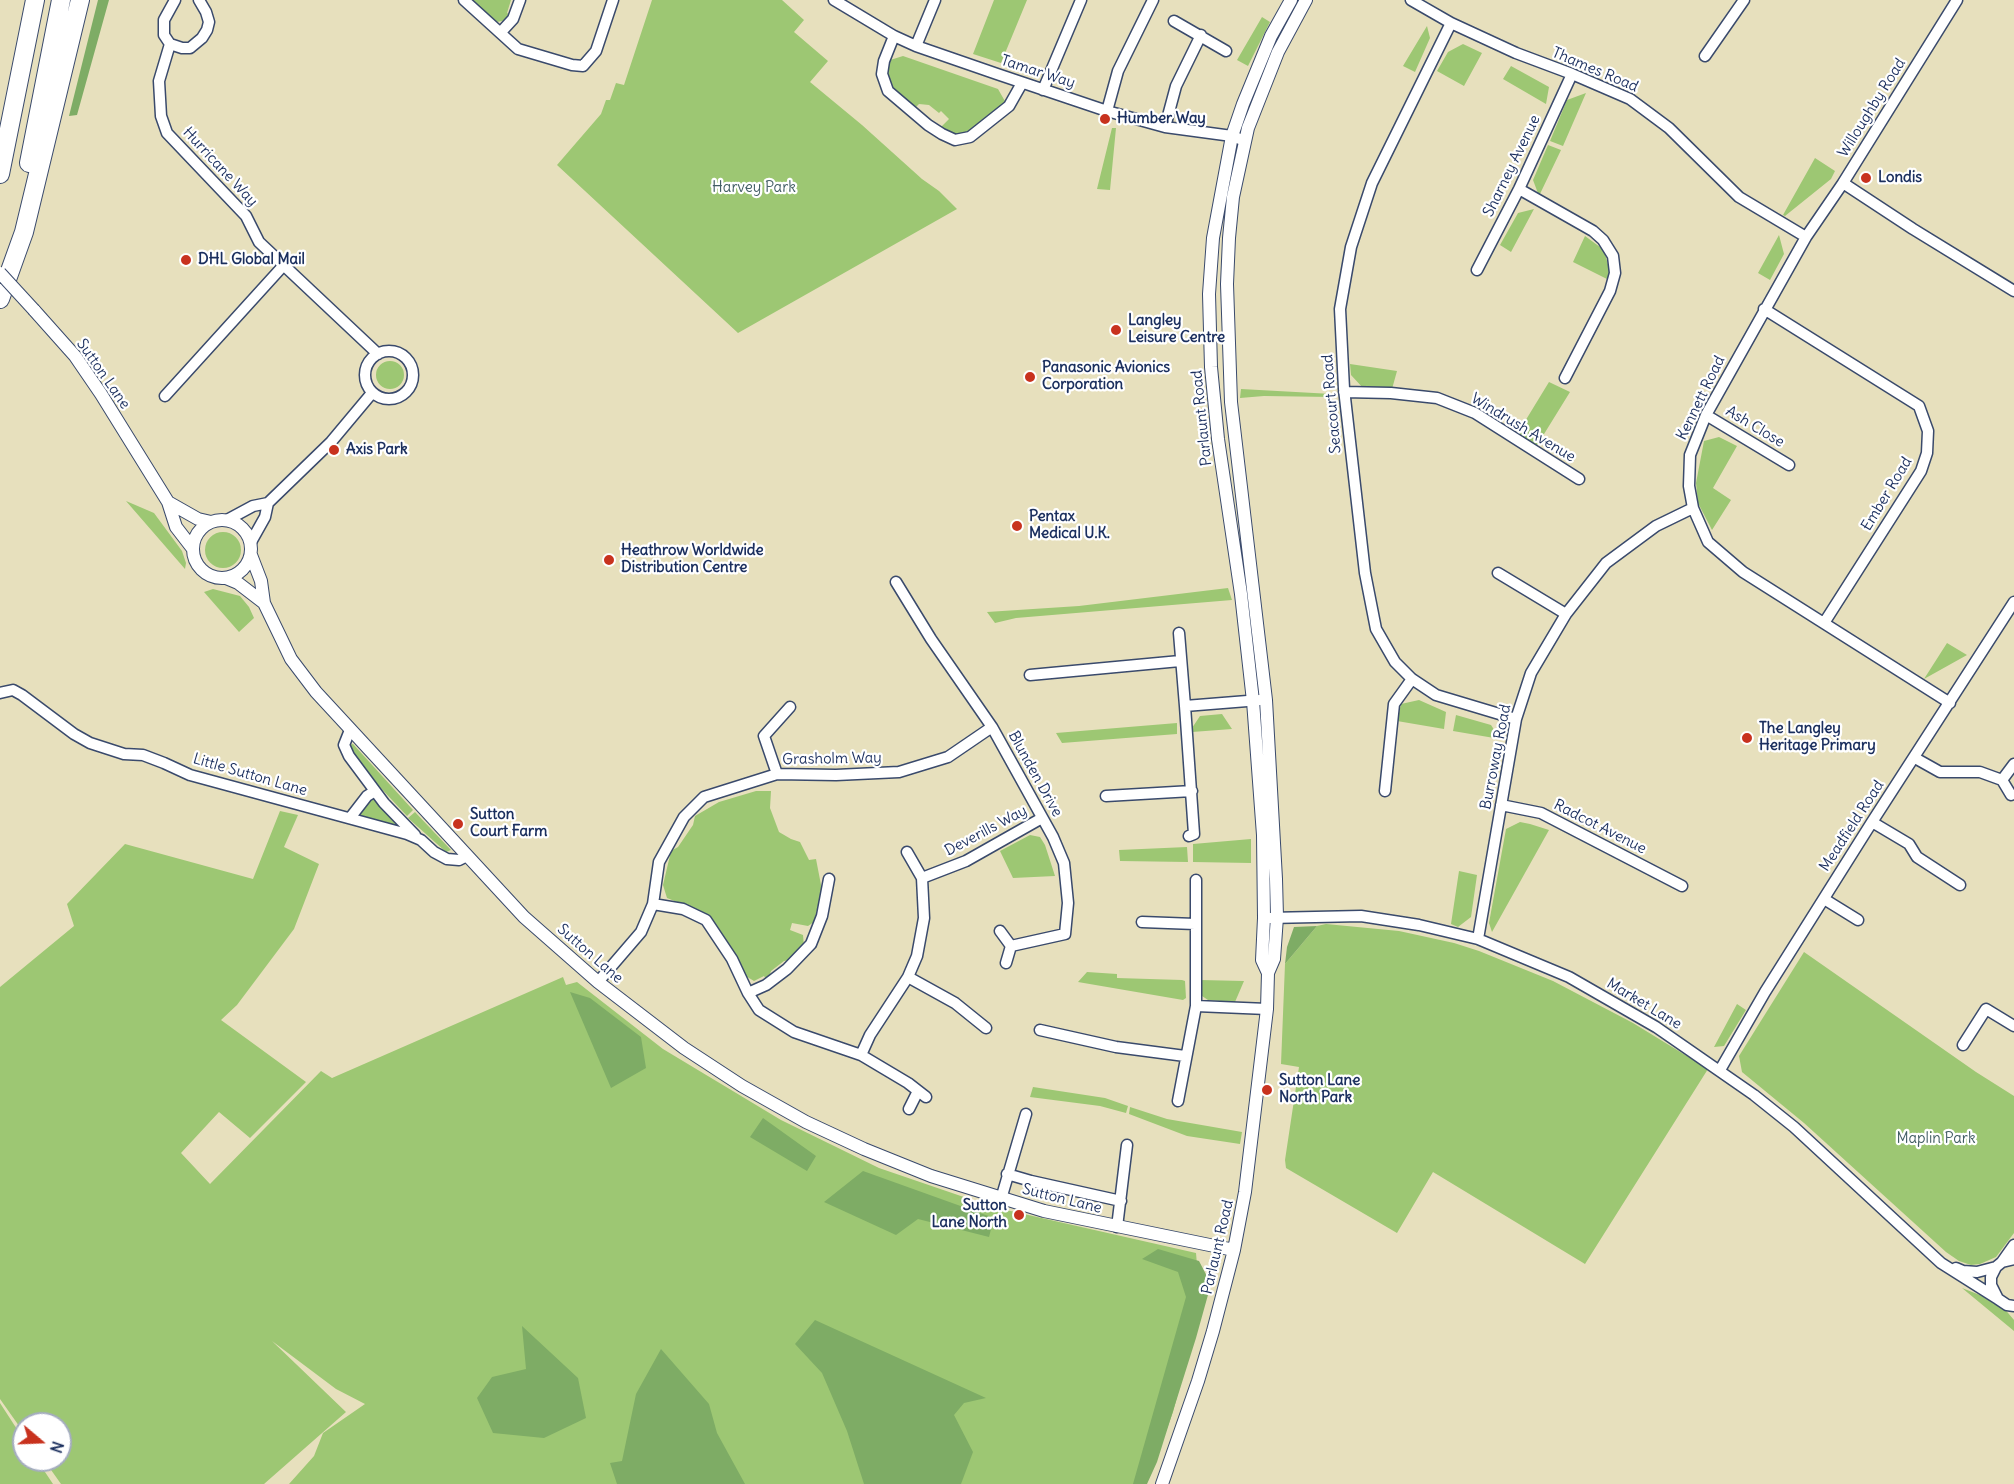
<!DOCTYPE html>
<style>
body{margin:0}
#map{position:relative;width:2014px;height:1484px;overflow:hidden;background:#e7e0bd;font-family:Delius,sans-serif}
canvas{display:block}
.north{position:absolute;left:12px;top:1412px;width:60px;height:60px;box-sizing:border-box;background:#fff;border:2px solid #a4acbf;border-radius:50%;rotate:109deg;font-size:16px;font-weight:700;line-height:24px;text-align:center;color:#1b2f5e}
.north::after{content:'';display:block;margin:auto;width:21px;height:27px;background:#c8321e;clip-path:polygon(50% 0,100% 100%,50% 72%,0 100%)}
</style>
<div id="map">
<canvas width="2014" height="1484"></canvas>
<div class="north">N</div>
</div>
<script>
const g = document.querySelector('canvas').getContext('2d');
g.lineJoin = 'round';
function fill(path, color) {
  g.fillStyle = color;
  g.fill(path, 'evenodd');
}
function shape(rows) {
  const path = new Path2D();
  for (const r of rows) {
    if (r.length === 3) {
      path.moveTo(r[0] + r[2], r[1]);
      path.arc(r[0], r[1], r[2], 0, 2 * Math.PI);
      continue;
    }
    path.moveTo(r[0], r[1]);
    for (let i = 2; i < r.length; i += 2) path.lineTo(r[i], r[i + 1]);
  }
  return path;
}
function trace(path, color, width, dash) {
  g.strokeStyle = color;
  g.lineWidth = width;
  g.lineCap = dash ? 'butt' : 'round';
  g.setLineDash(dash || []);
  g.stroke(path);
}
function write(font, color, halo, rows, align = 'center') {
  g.font = font + ' Delius,sans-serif';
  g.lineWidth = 4.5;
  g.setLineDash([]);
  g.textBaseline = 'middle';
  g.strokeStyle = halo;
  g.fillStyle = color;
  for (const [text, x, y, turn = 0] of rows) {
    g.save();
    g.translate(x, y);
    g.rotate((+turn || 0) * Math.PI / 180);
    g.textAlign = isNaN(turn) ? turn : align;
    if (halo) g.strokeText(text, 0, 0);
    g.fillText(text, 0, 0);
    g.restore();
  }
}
fill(shape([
 [472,0,511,0,507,13,511,15,507,20,497,22],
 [652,0,782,0,804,20,794,32,828,61,810,82,862,125,922,179,939,191,957,209,738,333,557,165,601,114,606,100,610,100,616,83,624,85],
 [994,0,1027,0,1001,63,973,54],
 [1262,17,1270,22,1248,66,1237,60],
 [1427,26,1430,38,1415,72,1403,66],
 [1463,44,1482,53,1464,86,1437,71,1448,52],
 [903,56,998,89,1006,103,976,132,952,135,940,128,949,119,941,111,939,113,929,105,919,104,915,108,892,89,887,80,887,61],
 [1511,66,1549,87,1546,104,1503,79],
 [1586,93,1563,146,1550,141,1567,100],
 [1112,128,1116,128,1110,190,1097,189],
 [1548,145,1561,150,1539,196,1533,180],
 [1815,158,1835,171,1831,179,1785,216,1783,215],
 [1534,209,1511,252,1500,245,1518,213],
 [1779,235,1784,254,1770,280,1758,273],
 [1585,236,1604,250,1610,272,1609,280,1573,262],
 [390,375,14],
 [1350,364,1397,371,1392,389,1363,388,1351,375],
 [1549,382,1570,392,1536,447,1516,436],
 [1241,389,1332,394,1332,397,1264,396,1240,398],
 [1719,437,1737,446,1713,488,1731,500,1712,530,1698,503,1696,483,1704,441],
 [126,501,154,513,182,551,186,563,185,569],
 [223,550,18],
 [1228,588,1232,600,1016,618,995,623,987,612,1079,606],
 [213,589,240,596,249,607,254,618,239,632,204,592],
 [1947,643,1967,655,1924,679],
 [1419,700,1446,712,1444,729,1397,721,1401,704],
 [1222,714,1232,729,1192,732,1192,728,1200,716],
 [1456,715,1491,725,1500,739,1453,731],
 [1177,723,1177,734,1062,743,1056,733],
 [353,744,413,810,407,816,377,784,348,745],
 [756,791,771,791,770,808,779,832,791,839,800,842,809,860,816,859,822,890,814,922,808,926,792,923,790,930,803,935,804,946,791,960,784,961,771,971,769,977,766,979,764,976,754,981,744,975,731,947,713,922,697,910,667,898,663,885,671,851,678,847,693,825,695,816,719,802],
 [371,799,374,799,400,828,360,816,360,811],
 [280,811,298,815,284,847,319,864,294,929,237,1005,221,1020,306,1082,250,1138,219,1112,181,1153,210,1184,321,1071,332,1078,563,977,566,985,577,982,663,1049,781,1120,879,1168,993,1207,1196,1253,1199,1287,1186,1363,1173,1412,1155,1462,1145,1484,289,1484,314,1456,323,1433,365,1404,336,1389,272,1341,346,1412,264,1484,61,1484,44,1460,60,1460,60,1424,24,1424,24,1433,0,1399,0,987,74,926,67,904,125,844,253,879],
 [415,812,451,850,446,852,408,818],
 [1520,822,1530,824,1549,830,1492,932,1489,923,1506,829],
 [1030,835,1040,837,1045,845,1055,876,1013,878,1000,851],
 [1251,839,1251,863,1193,862,1193,844],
 [1187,847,1188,862,1120,861,1119,850],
 [1459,871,1477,875,1471,917,1458,927,1451,924],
 [1326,924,1399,931,1454,943,1479,951,1553,981,1633,1023,1708,1069,1585,1264,1433,1172,1397,1233,1286,1168,1285,1160,1299,1067,1281,1064,1285,964,1317,926],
 [1804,952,1976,1072,2014,1096,2014,1233,1996,1257,1980,1264,1971,1265,1959,1261,1946,1252,1804,1123,1742,1072,1739,1056],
 [1087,972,1117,974,1117,978,1182,980,1185,981,1186,998,1183,1000,1078,982],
 [1200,980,1244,981,1235,1002,1208,1000,1202,996],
 [1737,1004,1746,1010,1724,1046,1714,1047],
 [1033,1087,1105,1098,1128,1106,1126,1113,1100,1106,1030,1097],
 [1130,1107,1167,1119,1242,1132,1240,1144,1187,1136,1129,1114],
 [1962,1288,1995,1301,2003,1307,2014,1320,2014,1331],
 [0,1403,24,1440,24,1460,37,1460,53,1484,0,1484]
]), '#9dc773');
fill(shape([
 [98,0,109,0,77,115,69,116],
 [1317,926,1285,964,1287,947,1294,927],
 [570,992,590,998,641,1037,646,1068,611,1088],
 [763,1118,816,1156,807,1171,750,1137],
 [863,1171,994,1218,989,1237,918,1219,896,1235,824,1202],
 [1158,1249,1199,1261,1211,1284,1196,1338,1157,1462,1147,1484,1133,1484,1186,1297,1178,1272,1142,1259],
 [815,1320,986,1398,964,1403,954,1415,973,1452,961,1484,864,1484,847,1431,822,1373,795,1344],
 [522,1326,578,1378,586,1418,544,1438,493,1433,477,1398,492,1377,526,1369],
 [661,1349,709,1404,717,1433,745,1484,617,1484,610,1463,622,1461,636,1394]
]), '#7eac65');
const minor = shape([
 [175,0,164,20,164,35,170,44,182,48,190,48,202,38,207,30,209,22,206,12,199,0],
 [464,0,518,49,572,65,583,66,596,51,613,0],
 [834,0,894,36,916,46,997,74,1107,111,1165,127,1232,136,1240,139],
 [1411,0,1451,23,1516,53,1572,74,1630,99,1669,128,1739,197,1806,237],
 [1957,0,1843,183,1913,229,2014,291],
 [1174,21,1226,51],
 [1451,23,1372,183,1351,247,1340,309,1344,389,1365,573,1376,629,1395,662,1412,679,1436,695,1516,719],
 [501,32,513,19,520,0],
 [894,36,884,61,882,74,888,91,928,125,942,134,955,140,970,137,1009,106,1022,83],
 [170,44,159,81,161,116,167,133,246,216,259,242,378,354],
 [916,46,935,0],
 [1705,56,1744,0],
 [1043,90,1081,0],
 [1107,111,1118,71,1153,0],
 [1165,127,1176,86,1201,35],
 [1843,183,1806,237,1706,415,1690,455,1689,486,1693,508,1708,542,1743,572,1950,703],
 [1519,189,1593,231,1603,240,1613,256,1615,273,1610,291,1565,378],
 [1477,270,1519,189,1572,74],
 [1764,309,1919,406,1928,431,1927,453,1921,471,1824,623],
 [389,375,24],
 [1344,392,1391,393,1437,398,1475,413,1579,479],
 [165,396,283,266],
 [1706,415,1789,465],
 [227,520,253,506,268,503],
 [251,542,265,517,268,503,331,442,372,393],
 [1498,573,1566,614],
 [896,582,931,639,992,727,1053,837,1064,863,1068,903,1065,934,1011,946,1006,963],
 [1179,633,1185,706,1260,700],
 [1030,675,1180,661],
 [0,693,13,690,22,695,74,734,90,743,124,754,143,755,164,763,190,775,407,834,421,840,434,852,447,859,459,860,467,856],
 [1185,706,1194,834,1189,836],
 [350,730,344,745,349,756,384,803,415,835],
 [1915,758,1940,772,1980,772,2002,780,2011,795],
 [777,774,764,736,790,707],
 [2002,780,2014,764],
 [1385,791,1394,704,1412,679],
 [1106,796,1192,791],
 [1501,805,1541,813,1682,886],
 [350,818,367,796,375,791],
 [1872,822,1909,844,1917,857,1960,885],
 [907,852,922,878],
 [1196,880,1196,1006,1267,1009],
 [1824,899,1858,920],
 [653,904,683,909,706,920,732,959,748,993,759,1010,794,1032,861,1055,908,1083,926,1097],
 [1269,918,1361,916,1419,925,1478,939,1569,977,1656,1027,1754,1095,1794,1127,1941,1263,1998,1299],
 [1142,922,1195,924],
 [1000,931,1011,946],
 [1478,939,1516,719,1531,673,1566,614,1606,563,1656,526,1693,508],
 [908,977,955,1003,986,1028],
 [598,982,641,932,653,904,659,862,684,817,704,797,777,774,836,775,899,772,948,757,992,727],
 [748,993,766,985,787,969,811,944,822,916,829,879],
 [1040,1030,1116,1047,1185,1056],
 [1963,1045,1986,1009,2014,1026],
 [861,1055,870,1035,908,977,917,956,924,918,922,878,966,861,1042,818],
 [1720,1070,1765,992,1872,822,2014,602],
 [1178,1101,1196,1006],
 [909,1109,918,1091],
 [1007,1174,1031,1181,1121,1201],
 [1001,1199,1026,1114],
 [1117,1227,1127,1145],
 [2014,1259,2002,1262,1996,1267,1991,1277,1991,1285,1998,1299,2007,1305,2014,1306],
 [2002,1262,2014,1245],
 [1956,1268,1963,1271,1977,1272,1996,1267]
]);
const tertiary = shape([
 [34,310,75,356,101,394,168,502,176,527,193,549],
 [168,502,198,519,211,522],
 [222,549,29],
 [251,555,261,581,264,603,279,634,291,659,316,692,524,917,598,982,684,1048,742,1086,806,1122,864,1149,931,1176,1044,1211,1234,1250],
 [226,578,238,583,264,603],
 [1268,973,1274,959,1277,917,1276,879,1266,700,1231,402,1227,284,1229,238,1233,197,1248,128,1278,52,1306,0],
 [1162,1484,1198,1381,1213,1331,1234,1250,1245,1192,1267,1009,1268,973,1262,960,1264,918,1263,835,1253,701,1241,594,1218,439,1211,367,1209,294,1213,238,1232,136,1243,104,1271,36,1291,0]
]);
const motorway = shape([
 [29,163,61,0],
 [0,174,35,0],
 [0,299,24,232,80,0]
]);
trace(minor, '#3a4a6c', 13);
trace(tertiary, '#3a4a6c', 14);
trace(motorway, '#3a4a6c', 20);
trace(minor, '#fff', 10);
trace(tertiary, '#fff', 12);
trace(motorway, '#fff', 18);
const tertiaryBridge = shape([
 [0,273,34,310]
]);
trace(tertiaryBridge, '#3a4a6c', 14, []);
trace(tertiaryBridge, '#fff', 12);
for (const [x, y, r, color] of [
 [1105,119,6,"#c8321e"],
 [1866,178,6,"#c8321e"],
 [186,260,6,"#c8321e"],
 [1116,330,6,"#c8321e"],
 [1030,377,6,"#c8321e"],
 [334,450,6,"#c8321e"],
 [1017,526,6,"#c8321e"],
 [609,560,6,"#c8321e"],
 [1747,738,6,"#c8321e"],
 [458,824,6,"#c8321e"],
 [1267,1090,6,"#c8321e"],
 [1019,1215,6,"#c8321e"]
]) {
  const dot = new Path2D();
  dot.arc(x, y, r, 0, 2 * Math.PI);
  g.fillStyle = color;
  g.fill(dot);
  trace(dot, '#fff', 2);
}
write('15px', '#1b2f5e', '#fff', [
 ["Thames Road",1595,70,23],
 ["Tamar Way",1038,72,18],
 ["Willoughby Road",1872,108,-58],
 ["Sharney Avenue",1512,166,-64],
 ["Hurricane Way",220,167,47],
 ["Sutton Lane",103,374,55],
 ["Kennett Road",1701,398,-64],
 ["Seacourt Road",1332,404,-95],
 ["Parlaunt Road",1202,418,-96],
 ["Ash Close",1755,427,31],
 ["Windrush Avenue",1523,428,31],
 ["Ember Road",1887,494,-59],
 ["Burroway Road",1496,757,-79],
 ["Grasholm Way",832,759,-1],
 ["Blunden Drive",1035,774,61],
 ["Little Sutton Lane",250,775,16],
 ["Meadfield Road",1852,826,-57],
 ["Radcot Avenue",1600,827,27],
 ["Deverills Way",986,831,-28],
 ["Sutton Lane",590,954,41],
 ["Market Lane",1644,1004,31],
 ["Sutton Lane",1062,1199,14],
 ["Parlaunt Road",1218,1247,-77]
]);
write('bold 15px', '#1b2f5e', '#fff', [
 ["Humber Way",1117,119],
 ["Londis",1878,178],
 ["DHL Global Mail",198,260],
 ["Langley",1128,321],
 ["Leisure Centre",1128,338],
 ["Panasonic Avionics",1042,368],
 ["Corporation",1042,385],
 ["Axis Park",346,450],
 ["Pentax",1029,517],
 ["Medical U.K.",1029,534],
 ["Heathrow Worldwide",621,551],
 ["Distribution Centre",621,568],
 ["The Langley",1759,729],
 ["Heritage Primary",1759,746],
 ["Sutton",470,815],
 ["Court Farm",470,832],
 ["Sutton Lane",1279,1081],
 ["North Park",1279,1098],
 ["Sutton",1007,1206,"right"],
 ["Lane North",1007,1223,"right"]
], 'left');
write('15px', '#425d64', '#fff', [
 ["Harvey Park",754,188],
 ["Maplin Park",1936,1139]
]);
</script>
